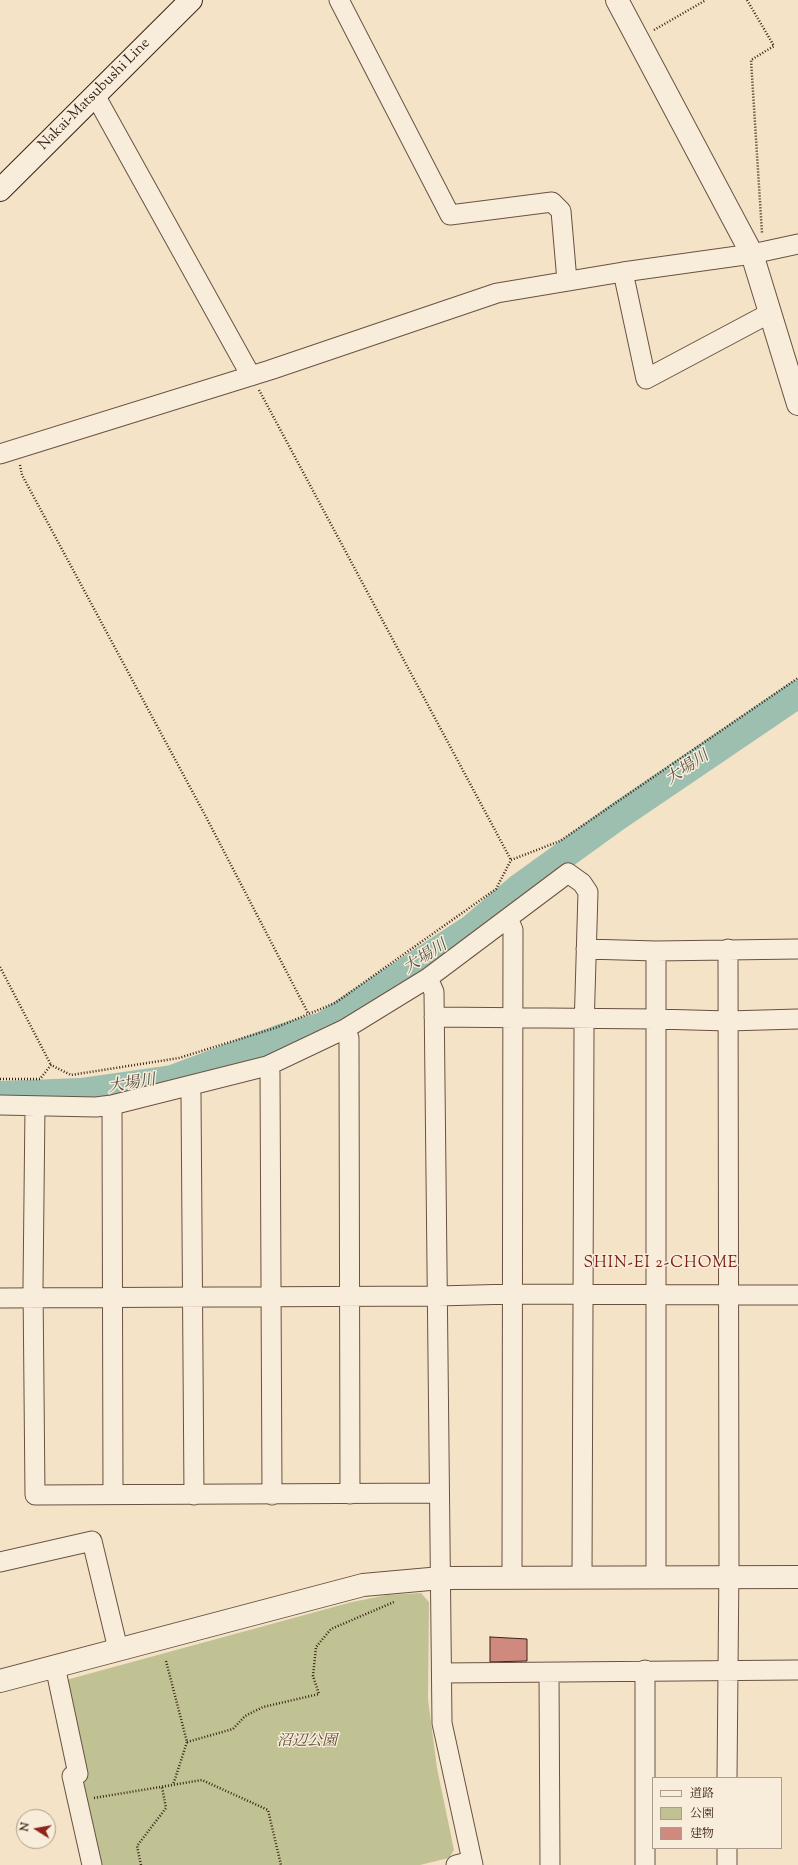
<!DOCTYPE html>
<meta charset="utf-8">
<style>
body{margin:0}
#map{position:relative;width:798px;height:1865px;overflow:hidden;background:#f5e3c8;font-family:"Sorts Mill Goudy","Noto Serif JP",serif}
canvas{display:block}
.legend{position:absolute;left:652px;top:1777px;width:130px;height:72px;box-sizing:border-box;background:#f8eddb;border:1px solid #ac9c8c;margin:0;padding:5px 7px;list-style:none;font-size:12px;color:#3a2216}
.legend li{display:flex;align-items:center;gap:8px;height:20px}
.legend b{width:20px;border:1px solid #ac9c8c}
.north{position:absolute;left:16px;top:1809px;width:40px;height:40px;box-sizing:border-box;background:#f8eddb;border:1px solid #ac9c8c;border-radius:50%;rotate:281deg;font-size:11px;font-weight:700;line-height:16px;text-align:center;color:#3a2216}
.north::after{content:'';display:block;margin:auto;width:14px;height:18px;background:#8f2418;clip-path:polygon(50% 0,100% 100%,50% 72%,0 100%)}
</style>
<div id="map">
<canvas width="798" height="1865"></canvas>
<ul class="legend">
<li><b style="height:5px;background:#f8eddb"></b>道路</li>
<li><b style="height:11px;background:#c0c293"></b>公園</li>
<li><b style="height:11px;background:#cf897f"></b>建物</li>
</ul>
<div class="north">N</div>
</div>
<script>
const g = document.querySelector('canvas').getContext('2d');
g.lineJoin = 'round';
function fill(path, color) {
  g.fillStyle = color;
  g.fill(path, 'evenodd');
}
function shape(rows) {
  const path = new Path2D();
  for (const r of rows) {
    path.moveTo(r[0], r[1]);
    for (let i = 2; i < r.length; i += 2) path.lineTo(r[i], r[i + 1]);
  }
  return path;
}
function trace(path, color, width, dash) {
  g.strokeStyle = color;
  g.lineWidth = width;
  g.lineCap = dash ? 'butt' : 'round';
  g.setLineDash(dash || []);
  g.stroke(path);
}
function write(font, color, halo, rows, align = 'center') {
  g.font = font + ' "Sorts Mill Goudy","Noto Serif JP",serif';
  g.lineWidth = 3;
  g.setLineDash([]);
  g.textBaseline = 'middle';
  g.strokeStyle = halo;
  g.fillStyle = color;
  for (const [text, x, y, turn = 0] of rows) {
    g.save();
    g.translate(x, y);
    g.rotate((+turn || 0) * Math.PI / 180);
    g.textAlign = isNaN(turn) ? turn : align;
    if (halo) g.strokeText(text, 0, 0);
    g.fillText(text, 0, 0);
    g.restore();
  }
}
fill(shape([
 [421,1593,429,1602,428,1699,437,1768,454,1850,449,1858,420,1865,99,1865,78,1779,66,1680,352,1602,387,1595]
]), '#c0c293');
trace(shape([
 [0,1095,81,1092,172,1079,281,1038,323,1026,472,928,520,887,617,817,798,694]
]), '#9dbfb0', 28);
const building = shape([
 [490,1637,527,1639,527,1661,490,1662,490,1637]
]);
fill(building, '#cf897f');
trace(building, '#3a2216', 1);
const minor = shape([
 [339,0,450,215,552,202,561,211,567,281],
 [95,95,251,376],
 [623,272,646,379,770,313],
 [0,454,270,370,497,293,623,272,752,254,798,244],
 [508,918,513,930,512,1578],
 [586,949,656,951,798,949],
 [656,951,656,1578],
 [428,978,434,992,442,1723,473,1865],
 [434,1017,656,1019,728,1021,798,1019],
 [345,1029,349,1038,350,1494],
 [267,1066,270,1073,272,1495],
 [188,1086,191,1095,194,1495],
 [0,1105,96,1107,112,1105,267,1066,345,1029,428,978,568,873,582,883,588,892,584,1029,582,1578],
 [112,1105,113,1494],
 [35,1106,33,1286,35,1495,439,1493],
 [0,1298,438,1296,513,1294,798,1295],
 [0,1562,92,1541,118,1649],
 [55,1666,78,1774,72,1776,92,1865],
 [442,1673,798,1670],
 [549,1673,550,1865],
 [727,1778,729,1563,728,949],
 [727,1848,727,1865],
 [456,1865,472,1861],
 [645,1865,645,1670]
]);
const tertiary = shape([
 [617,0,752,254,798,404],
 [0,1681,363,1585,441,1578,798,1577]
]);
const secondary = shape([
 [0,190,191,0]
]);
trace(minor, '#695242', 21);
trace(tertiary, '#695242', 24);
trace(secondary, '#3a2216', 24);
trace(shape([
 [747,0,774,46,751,60,762,233],
 [654,30,706,0],
 [259,390,511,860],
 [20,465,22,475,205,815,308,1013],
 [0,967,51,1065],
 [0,1079,40,1079,51,1065,71,1075,179,1058,275,1028,335,1003,496,889,511,860,560,841,798,678],
 [166,1661,187,1742,173,1785],
 [187,1742,233,1729,245,1716,263,1707,319,1694,313,1676,316,1647,331,1629,394,1602],
 [94,1798,202,1780,268,1810,281,1865],
 [141,1865,137,1846,166,1808,162,1787]
]), '#3a2216', 2.5, [1, 2]);
trace(minor, '#f8eddb', 19);
trace(tertiary, '#f8eddb', 22);
trace(secondary, '#f8eddb', 22);
write('15px', '#3a2216', '#f8eddb', [
 ["Nakai-Matsubushi Line",95,95,-45]
]);
write('italic 15px', '#5c4a35', '#f8eddb', [
 ["沼辺公園",307,1742]
]);
write('italic 16px', '#585144', '#f8eddb', [
 ["大場川",688,769,-34],
 ["大場川",426,958,-33],
 ["大場川",132,1085,-9]
]);
g.letterSpacing = '1px';
write('16px', '#7a1f14', '#f8eddb', [
 ["SHIN-EI 2-CHOME",661,1264]
]);
g.letterSpacing = '0px';
</script>
